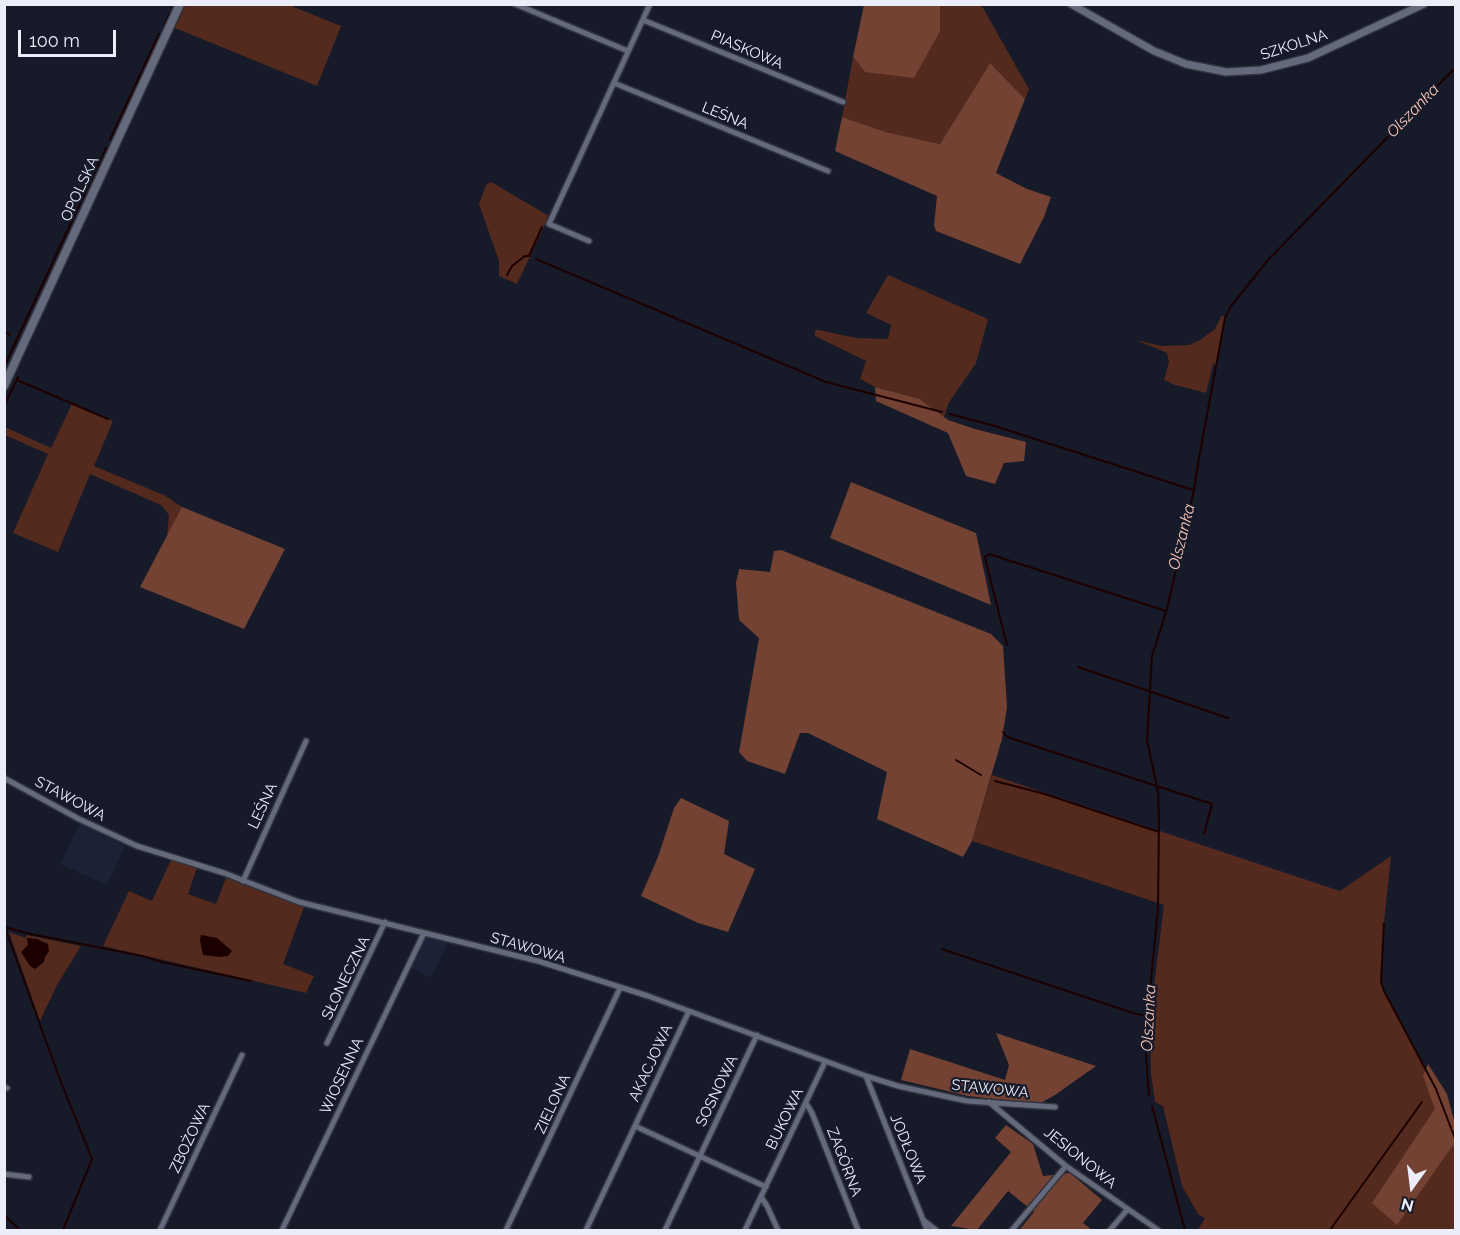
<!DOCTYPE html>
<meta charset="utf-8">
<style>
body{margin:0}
#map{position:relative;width:1460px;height:1235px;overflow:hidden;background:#161a29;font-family:Raleway,sans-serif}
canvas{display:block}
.frame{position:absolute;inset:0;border:6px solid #ebeef9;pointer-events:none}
.north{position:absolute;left:1382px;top:1157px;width:60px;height:60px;-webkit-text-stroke:4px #161a29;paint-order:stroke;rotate:194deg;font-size:16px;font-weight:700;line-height:24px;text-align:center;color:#ebeef9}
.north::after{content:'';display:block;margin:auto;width:21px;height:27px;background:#ebeef9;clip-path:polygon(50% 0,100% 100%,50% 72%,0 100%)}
.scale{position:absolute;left:18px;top:30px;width:98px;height:27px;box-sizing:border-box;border:3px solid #ebeef9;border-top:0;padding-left:8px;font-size:18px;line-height:21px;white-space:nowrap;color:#ebeef9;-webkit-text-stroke:4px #161a29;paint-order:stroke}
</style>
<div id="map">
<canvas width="1460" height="1235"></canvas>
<div class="frame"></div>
<div class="north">N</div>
<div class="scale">100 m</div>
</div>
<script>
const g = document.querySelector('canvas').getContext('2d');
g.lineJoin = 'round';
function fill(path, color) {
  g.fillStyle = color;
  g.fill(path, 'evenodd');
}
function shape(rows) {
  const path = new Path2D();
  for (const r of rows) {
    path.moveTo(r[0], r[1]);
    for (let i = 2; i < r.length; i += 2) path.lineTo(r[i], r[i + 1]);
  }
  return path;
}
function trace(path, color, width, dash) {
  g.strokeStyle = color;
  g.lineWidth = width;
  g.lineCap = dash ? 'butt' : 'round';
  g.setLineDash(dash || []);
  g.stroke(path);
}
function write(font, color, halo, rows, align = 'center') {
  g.font = font + ' Raleway,sans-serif';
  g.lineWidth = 4.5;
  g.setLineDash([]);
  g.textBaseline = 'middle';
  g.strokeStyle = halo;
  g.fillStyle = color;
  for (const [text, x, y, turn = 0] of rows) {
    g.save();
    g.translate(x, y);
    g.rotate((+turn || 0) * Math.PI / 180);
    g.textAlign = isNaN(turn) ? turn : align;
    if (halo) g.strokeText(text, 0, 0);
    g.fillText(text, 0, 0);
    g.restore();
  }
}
fill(shape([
 [80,823,125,846,107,885,60,864],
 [424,937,448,943,431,978,410,967]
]), '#1c2136');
fill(shape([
 [186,4,289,5,341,26,317,86,175,28],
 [940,5,980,5,983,8,1029,89,1025,99,990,63,940,144,886,132,842,117,853,57,865,72,940,31],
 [491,182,549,216,517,284,499,276,499,261,479,204,486,185],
 [888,275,988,319,976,363,948,404,944,417,920,399,875,387,860,379,866,361,815,336,815,330,819,330,856,338,888,339,891,325,866,313],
 [1222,315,1225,318,1216,365,1213,364,1206,393,1175,385,1164,380,1169,362,1167,353,1136,340,1161,346,1189,345,1200,340,1215,329],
 [72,404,113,421,94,466,164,495,182,507,167,538,169,515,161,505,90,474,58,552,13,533,48,454,5,435,5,427,51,448],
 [992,775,1340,891,1391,856,1384,923,1381,982,1384,991,1436,1089,1455,1146,1455,1230,1198,1230,1205,1218,1198,1214,1182,1186,1163,1106,1155,1102,1151,1073,1150,1020,1164,905,972,841],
 [171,860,197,868,188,894,216,904,226,878,304,907,283,964,314,976,306,993,103,946,129,891,152,901],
 [9,932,26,938,26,935,81,946,57,985,40,1021],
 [27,939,49,951,45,957,22,952,28,945]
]), '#532a1d');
fill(shape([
 [864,5,940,5,940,31,914,78,865,72,853,57],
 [990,63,1025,99,996,173,1027,189,1051,197,1044,217,1020,264,936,231,934,225,937,196,835,151,842,117,886,132,940,144],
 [875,387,920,399,948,420,975,429,1026,442,1024,461,1004,463,995,484,966,476,948,433,876,401],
 [851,482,976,533,991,605,830,538],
 [182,507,285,549,244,629,140,587],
 [781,550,991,634,1003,646,1007,707,1002,739,972,841,963,857,877,819,887,772,808,733,800,733,785,774,747,761,739,752,759,638,739,620,736,583,739,569,770,572,774,551],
 [681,798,729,821,724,854,755,869,728,932,698,923,641,896,658,857,674,808],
 [996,1033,1096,1066,1055,1095,1039,1104,968,1096,901,1080,910,1049,1005,1080,1009,1065],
 [1428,1064,1447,1094,1455,1124,1455,1151,1453,1145,1397,1225,1372,1203,1435,1109,1423,1076],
 [1006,1125,1033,1144,1043,1176,1070,1173,1102,1200,1083,1223,1092,1230,1022,1230,1020,1229,1034,1212,1008,1191,977,1230,951,1226,1011,1152,995,1138]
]), '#744232');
fill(shape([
 [201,935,217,938,232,951,228,956,220,957,203,955,200,940],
 [27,938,37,939,48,944,49,951,45,957,44,962,35,969,30,966,21,952,28,945]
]), '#1c0000');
trace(shape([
 [164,25,170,13],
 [110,140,159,34],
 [529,256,542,227],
 [536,259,826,382,942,412],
 [507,275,512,266,525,256,529,256],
 [4,331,10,335],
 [4,367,106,148],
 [17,380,108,419],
 [4,406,18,377],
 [950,414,995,426,1193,490],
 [1007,645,986,562,985,557,989,554,1166,611],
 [1078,667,1228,718],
 [1003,732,1006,736,1013,739,1212,804,1204,834],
 [956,760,981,775],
 [995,781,1045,794,1159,832],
 [1384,923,1381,982,1384,991,1436,1089,1456,1141],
 [4,925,59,1077,92,1159,63,1230],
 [5,927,26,933,142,956,162,962,251,981],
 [942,949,1133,1013,1146,1016],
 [1149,1096,1145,1040,1158,909,1159,818,1158,792,1147,740,1152,656,1167,609,1194,490,1199,458,1225,318,1231,306,1268,260,1456,67],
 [1152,1106,1185,1230],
 [4,1215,20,1230],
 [1330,1230,1422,1102]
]), '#1c0000', 2);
const minor = shape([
 [515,4,628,51],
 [643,20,843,102],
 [614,83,828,171],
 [589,241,549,224,650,4],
 [4,778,79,819,137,846,224,873,299,902,538,961,648,996,866,1076,898,1086,967,1101,1055,1107],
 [243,881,306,741],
 [327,1043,385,922],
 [866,1076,927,1230],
 [4,1087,7,1088],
 [989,1102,1066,1166,1158,1230],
 [806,1103,812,1113,858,1230],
 [635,1126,766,1187],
 [4,1174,29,1177],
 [761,1197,767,1206,778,1230],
 [923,1220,936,1230],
 [160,1230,242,1055],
 [282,1230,424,933],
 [506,1230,620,988],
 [586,1230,689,1011],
 [665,1230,757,1035],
 [745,1230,825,1062],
 [1012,1230,1066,1166],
 [1110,1230,1127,1210]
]);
const tertiary = shape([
 [1071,4,1154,51,1186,64,1226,72,1261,70,1308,58,1424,4]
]);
const secondary = shape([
 [4,386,180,4]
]);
trace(minor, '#32343f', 8);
trace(tertiary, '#32343f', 10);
trace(secondary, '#32343f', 11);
trace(minor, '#64697b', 5);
trace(tertiary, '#64697b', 7);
trace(secondary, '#64697b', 8);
write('15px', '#ebeef9', '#161a29', [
 ["SZKOLNA",1294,45,-18],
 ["PIASKOWA",747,50,23],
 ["LEŚNA",725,116,22],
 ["OPOLSKA",80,189,-65],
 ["STAWOWA",70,799,28],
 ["LEŚNA",263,806,-65],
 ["STAWOWA",528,948,16],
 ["SŁONECZNA",346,978,-64],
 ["AKACJOWA",651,1063,-65],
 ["WIOSENNA",342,1076,-65],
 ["STAWOWA",990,1089,6],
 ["SOSNOWA",717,1091,-64],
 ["ZIELONA",553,1104,-65],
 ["BUKOWA",785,1119,-64],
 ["ZBOŻOWA",190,1138,-65],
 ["JODŁOWA",908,1149,68],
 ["JESIONOWA",1080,1158,39],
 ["ZAGÓRNA",844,1162,69]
]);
write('italic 16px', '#f7c5b4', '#161a29', [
 ["Olszanka",1413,111,-46],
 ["Olszanka",1182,537,-76],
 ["Olszanka",1149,1018,-87]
]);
</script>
